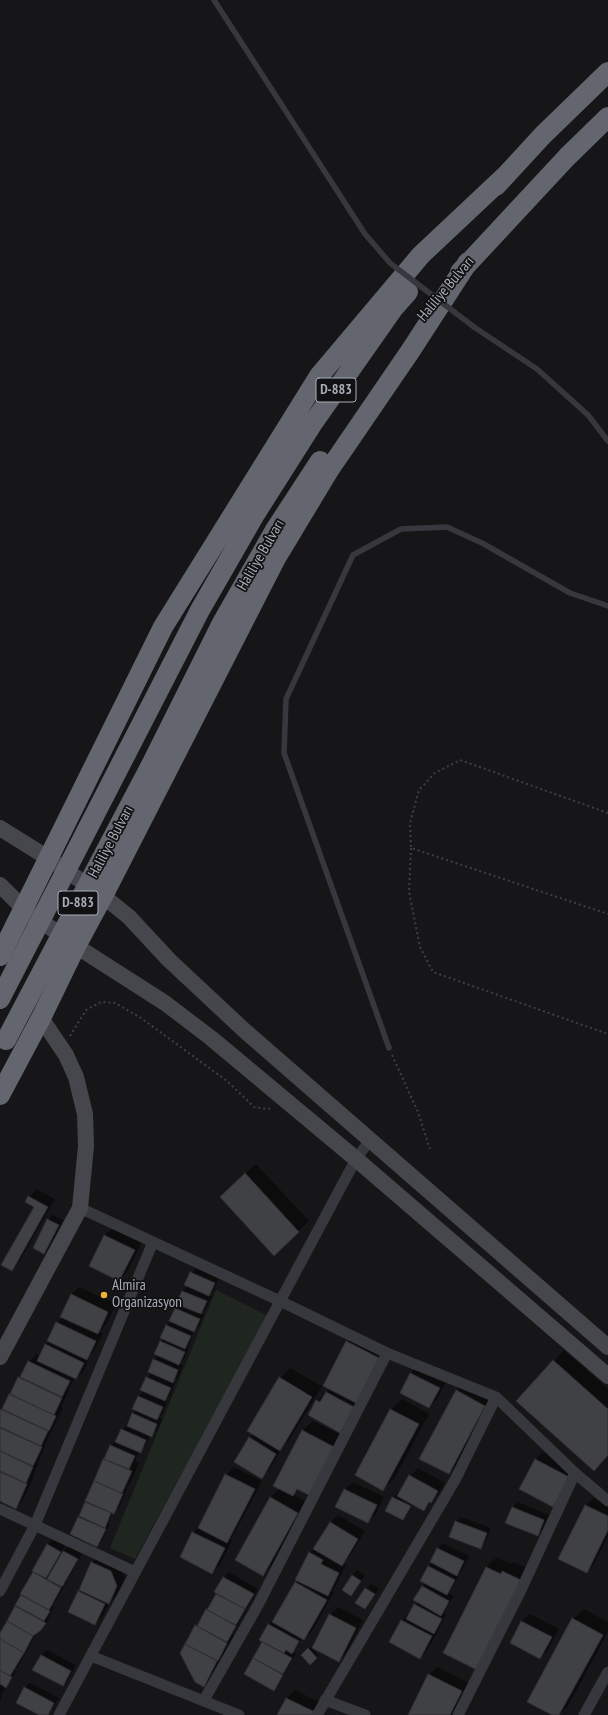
<!DOCTYPE html>
<meta charset="utf-8">
<style>
body{margin:0}
canvas{display:block;background:#161618}
</style>
<canvas width="608" height="1715"></canvas>
<script>
const g = document.querySelector('canvas').getContext('2d');
g.lineJoin = 'round';
function fill(path, color) {
  g.fillStyle = color;
  g.fill(path, 'evenodd');
}
function shape(rows) {
  const path = new Path2D();
  for (const r of rows) {
    path.moveTo(r[0], r[1]);
    for (let i = 2; i < r.length; i += 2) path.lineTo(r[i], r[i + 1]);
  }
  return path;
}
function trace(path, color, width, dash) {
  g.strokeStyle = color;
  g.lineWidth = width;
  g.lineCap = dash ? 'butt' : 'round';
  g.setLineDash(dash || []);
  g.stroke(path);
}
function write(font, color, halo, rows, align = 'center') {
  g.font = font + ' "PT Sans Narrow",sans-serif';
  g.lineWidth = 3.5;
  g.setLineDash([]);
  g.textBaseline = 'middle';
  g.strokeStyle = halo;
  g.fillStyle = color;
  for (const [text, x, y, turn = 0] of rows) {
    g.save();
    g.translate(x, y);
    g.rotate((+turn || 0) * Math.PI / 180);
    g.textAlign = isNaN(turn) ? turn : align;
    if (halo) g.strokeText(text, 0, 0);
    g.fillText(text, 0, 0);
    g.restore();
  }
}
fill(shape([
 [216,1290,268,1316,135,1559,110,1548]
]), '#1e261f');
fill(shape([
 [256,1164,309,1221,274,1255,231,1187],
 [37,1189,55,1199,19,1262,11,1269,35,1207,29,1197],
 [53,1215,63,1220,49,1248,44,1253,48,1220],
 [113,1228,142,1242,127,1272,119,1280,90,1266,105,1235],
 [196,1268,219,1278,214,1290,209,1295,212,1296,206,1308,202,1313,204,1314,199,1326,194,1330,190,1343,187,1346,189,1347,184,1359,180,1363,183,1365,178,1377,173,1382,175,1383,170,1395,164,1401,167,1402,162,1414,158,1417,162,1419,157,1431,150,1435,145,1447,140,1452,139,1451,135,1461,139,1463,130,1484,126,1488,127,1489,119,1508,113,1513,108,1523,110,1524,102,1541,97,1546,71,1534,96,1481,110,1446,115,1441,117,1442,122,1430,128,1425,133,1413,137,1410,138,1397,144,1391,147,1378,152,1373,149,1372,154,1360,159,1355,161,1342,164,1339,166,1326,171,1321,175,1309,180,1304,178,1303,183,1291,188,1286,191,1273],
 [79,1287,116,1304,106,1325,99,1332,103,1333,94,1351,90,1355,84,1371,76,1378,75,1378,68,1389,69,1390,61,1407,63,1408,48,1438,33,1476,34,1476,23,1500,16,1507,0,1500,0,1409,7,1402,29,1362,36,1354,40,1356,45,1345,49,1341,57,1323,63,1317,71,1295],
 [355,1334,386,1350,347,1424,317,1401,331,1388,347,1342],
 [564,1350,608,1389,608,1455,518,1401],
 [419,1365,447,1380,437,1399,429,1407,401,1393,411,1373],
 [290,1368,322,1386,290,1439,284,1445,269,1470,261,1478,249,1438,253,1434,280,1378],
 [467,1380,495,1395,459,1463,449,1473,456,1390],
 [402,1399,429,1414,394,1479,383,1489,356,1475,391,1409],
 [313,1421,343,1436,293,1494,307,1502,273,1564,263,1574,270,1498,280,1488,302,1431],
 [543,1452,576,1469,560,1498,535,1460],
 [234,1467,262,1481,234,1534,230,1539,232,1540,220,1565,212,1572,193,1533,200,1526,226,1475],
 [418,1468,445,1483,438,1494,424,1509,413,1504,408,1514,403,1519,386,1510,393,1497,398,1492,400,1493,410,1476],
 [353,1482,384,1497,376,1514,368,1522,336,1506,345,1489],
 [594,1498,608,1505,608,1536,594,1564,586,1572,560,1558,586,1505],
 [518,1502,549,1515,542,1530,537,1535,513,1507],
 [338,1515,365,1531,349,1557,343,1563,346,1565,335,1587,332,1591,334,1592,312,1631,304,1639,302,1638,293,1651,296,1653,278,1685,273,1690,245,1674,264,1641,261,1639,269,1624,274,1619,298,1580,309,1553,316,1546,330,1522],
 [461,1517,491,1528,485,1543,480,1548,456,1522],
 [53,1539,65,1546,63,1551,68,1546,82,1554,56,1601,52,1605,54,1606,46,1624,37,1632,18,1667,14,1670,16,1671,1,1696,2,1697,0,1701,0,1635,35,1571,33,1570,48,1544],
 [443,1543,469,1556,462,1570,458,1574,459,1575,452,1588,448,1592,454,1596,443,1612,446,1614,439,1629,427,1650,420,1658,390,1641,402,1620,410,1613,418,1602,422,1586,426,1583,428,1567,432,1563,431,1562,438,1548],
 [100,1555,118,1564,125,1578,117,1595,110,1602,103,1616,95,1624,78,1591,92,1563],
 [497,1557,511,1564,514,1562,530,1570,487,1658,486,1567],
 [357,1570,365,1575,351,1595,352,1576],
 [229,1572,258,1589,233,1634,234,1635,211,1678,204,1686,181,1653,196,1626,210,1607,224,1577],
 [371,1584,379,1589,365,1608,366,1589],
 [338,1607,363,1620,346,1653,339,1661,330,1615],
 [584,1609,608,1622,608,1632,568,1706,559,1715,554,1715,573,1619],
 [530,1614,559,1629,548,1650,540,1658,511,1643,522,1621],
 [311,1647,319,1656,310,1664,302,1655],
 [47,1650,76,1665,68,1680,63,1685,34,1670,42,1655],
 [437,1667,469,1683,453,1715,409,1715,429,1675],
 [30,1683,59,1698,48,1715,41,1715,25,1688],
 [295,1690,322,1704,317,1715,278,1715,287,1698]
]), '#0007');
const building = shape([
 [245,1173,299,1232,274,1256,220,1197,245,1173],
 [28,1196,48,1207,12,1271,1,1265,34,1207,25,1202,28,1196],
 [47,1219,59,1225,44,1254,33,1248,47,1219],
 [104,1235,135,1250,119,1281,89,1266,104,1235],
 [190,1272,215,1283,209,1296,184,1285,190,1272],
 [182,1291,207,1301,201,1314,176,1304,182,1291],
 [71,1294,108,1312,98,1334,60,1317,71,1294],
 [175,1308,200,1319,194,1332,169,1321,175,1308],
 [56,1322,96,1341,87,1360,47,1341,56,1322],
 [166,1325,191,1336,185,1349,160,1338,166,1325],
 [160,1341,185,1352,179,1365,154,1354,160,1341],
 [346,1341,379,1358,356,1403,323,1386,346,1341],
 [45,1344,84,1363,76,1379,37,1361,45,1344],
 [153,1359,178,1370,173,1383,148,1372,153,1359],
 [553,1360,608,1409,608,1455,594,1471,516,1401,553,1360],
 [28,1361,70,1381,62,1397,20,1377,28,1361],
 [410,1373,440,1388,429,1408,400,1393,410,1373],
 [18,1377,62,1398,54,1415,10,1394,18,1377],
 [146,1377,171,1388,165,1401,140,1390,146,1377],
 [279,1377,312,1397,280,1451,247,1431,279,1377],
 [456,1390,485,1406,449,1474,419,1459,456,1390],
 [326,1392,354,1407,340,1433,308,1415,316,1400,320,1402,326,1392],
 [9,1394,56,1416,49,1431,2,1409,9,1394],
 [138,1396,163,1407,157,1420,132,1409,138,1396],
 [0,1409,48,1431,41,1446,0,1427,0,1409],
 [390,1409,419,1424,383,1491,355,1475,390,1409],
 [132,1413,157,1424,152,1437,127,1426,132,1413],
 [0,1428,42,1447,33,1466,0,1451,0,1428],
 [121,1429,146,1440,141,1453,115,1442,121,1429],
 [302,1430,334,1447,309,1495,297,1489,293,1496,273,1486,302,1430],
 [249,1437,276,1454,262,1479,234,1462,249,1437],
 [110,1445,135,1456,129,1469,104,1459,110,1445],
 [0,1451,33,1467,26,1483,0,1471,0,1451],
 [103,1459,132,1471,122,1493,94,1481,103,1459],
 [535,1459,569,1477,553,1507,519,1489,535,1459],
 [0,1472,27,1484,16,1509,0,1501,0,1472],
 [225,1474,255,1489,227,1543,198,1528,225,1474],
 [409,1475,438,1491,431,1503,429,1502,424,1511,397,1496,409,1475],
 [94,1481,123,1494,114,1514,85,1501,94,1481],
 [344,1489,377,1505,368,1523,335,1507,344,1489],
 [270,1497,298,1513,263,1576,235,1560,270,1497],
 [392,1497,411,1506,403,1520,385,1511,392,1497],
 [85,1502,111,1513,105,1528,79,1516,85,1502],
 [585,1505,608,1516,608,1530,587,1573,558,1559,585,1505],
 [512,1507,544,1520,538,1536,505,1523,512,1507],
 [78,1517,106,1529,97,1547,70,1534,78,1517],
 [455,1521,487,1533,481,1549,449,1537,455,1521],
 [330,1522,358,1539,342,1566,313,1549,330,1522],
 [192,1532,225,1548,212,1574,180,1557,192,1532],
 [47,1544,61,1552,46,1578,32,1571,47,1544],
 [437,1548,464,1561,457,1576,430,1562,437,1548],
 [63,1551,78,1559,62,1587,47,1579,63,1551],
 [309,1552,323,1560,321,1564,339,1573,328,1596,295,1580,309,1552],
 [91,1562,111,1571,117,1586,109,1604,79,1590,91,1562],
 [428,1566,455,1580,447,1595,420,1581,428,1566],
 [486,1567,501,1574,502,1571,521,1580,477,1670,443,1653,486,1567],
 [33,1572,61,1588,49,1610,20,1594,33,1572],
 [352,1575,361,1581,351,1596,342,1590,352,1575],
 [223,1577,254,1594,245,1609,214,1592,223,1577],
 [295,1582,327,1600,304,1640,272,1622,295,1582],
 [422,1586,449,1601,441,1616,413,1600,422,1586],
 [365,1588,375,1594,365,1609,355,1603,365,1588],
 [78,1591,105,1604,95,1625,68,1612,78,1591],
 [216,1594,245,1609,236,1625,207,1610,216,1594],
 [21,1595,50,1611,44,1621,15,1605,21,1595],
 [414,1604,442,1619,434,1634,406,1619,414,1604],
 [15,1606,46,1623,41,1630,33,1636,7,1621,15,1606],
 [206,1609,236,1626,227,1642,197,1626,206,1609],
 [329,1614,356,1628,339,1662,312,1648,329,1614],
 [572,1618,603,1635,559,1715,552,1715,527,1702,572,1618],
 [401,1620,432,1636,420,1659,389,1642,401,1620],
 [7,1621,33,1636,24,1653,0,1639,0,1633,7,1621],
 [521,1621,552,1637,540,1659,510,1643,521,1621],
 [268,1624,299,1641,292,1654,286,1650,284,1653,259,1640,268,1624],
 [195,1625,227,1643,218,1661,185,1644,195,1625],
 [0,1639,24,1653,10,1676,0,1670,0,1639],
 [262,1642,292,1658,283,1674,253,1658,262,1642],
 [185,1644,217,1661,204,1687,195,1682,180,1653,185,1644],
 [308,1648,317,1658,310,1665,301,1655,308,1648],
 [41,1655,71,1671,63,1686,32,1670,41,1655],
 [253,1658,283,1675,274,1691,244,1674,253,1658],
 [0,1670,12,1677,6,1688,0,1684,0,1670],
 [428,1674,462,1691,450,1715,408,1715,428,1674],
 [24,1687,54,1703,48,1715,39,1715,16,1703,24,1687],
 [286,1698,315,1712,314,1715,277,1715,286,1698]
]);
fill(building, '#404145');
trace(building, '#303034', 1);
trace(shape([
 [608,813,460,760,435,773,419,790,410,823,411,848,608,914],
 [411,848,409,892,420,947,433,972,608,1034],
 [70,1036,86,1010,101,1002,115,1003,141,1018,227,1081,254,1107,267,1109,272,1108],
 [392,1055,418,1112,430,1149]
]), '#3d3f44', 2, [2, 3]);
trace(shape([
 [214,0,365,234,390,263],
 [474,327,537,369,588,415,608,441],
 [389,1048,284,753,286,699,353,555,401,529,447,527,482,543,570,593,608,606]
]), '#37383d', 5.5);
trace(shape([
 [80,1208,280,1301,387,1353,496,1397,575,1473,608,1501],
 [0,1509,135,1572],
 [0,1591,35,1525,153,1242],
 [91,1656,239,1715],
 [204,1700,258,1605,387,1353],
 [325,1700,365,1715],
 [59,1715,356,1159,370,1140],
 [317,1715,455,1480,496,1397],
 [458,1715,521,1590,575,1473],
 [584,1715,608,1672]
]), '#37383d', 11);
trace(shape([
 [0,828,48,858,103,896,129,917,169,960,245,1031,608,1347],
 [0,885,24,909,76,946,165,1003,211,1038,356,1159,608,1376],
 [0,1357,80,1208,86,1146,85,1114,76,1077,66,1055,41,1018]
]), '#45474d', 16);
trace(shape([
 [496,186,543,135,608,72],
 [460,272,567,157,608,117],
 [126,754,200,610,254,516,313,423,393,309,408,292],
 [150,767,222,623,275,530,320,461],
 [0,956,163,627,319,376,421,255,505,176],
 [0,1095,41,1018,76,946,103,896,276,558,329,470,411,350,468,262]
]), '#63666e', 20);
trace(shape([
 [390,263,474,327]
]), '#37383d', 5.5);
trace(shape([
 [0,999,126,754],
 [6,1040,150,767]
]), '#63666e', 20);
for (const [x, y, r, color] of [
 [104,1295,4,"#f2b134"]
]) {
  const dot = new Path2D();
  dot.arc(x, y, r, 0, 2 * Math.PI);
  g.fillStyle = color;
  g.fill(dot);
  trace(dot, '#111113', 1.5);
}
for (const [x, y, w] of [
 [336,390,40],
 [78,903,40]
]) {
  const box = new Path2D();
  box.roundRect(x - w / 2, y - 12, w, 24, 3);
  g.fillStyle = '#111113';
  g.fill(box);
  trace(box, '#a8adb8', 1);
}
write('bold 14px', '#a8adb8', null, [
 ["D-883",336,390],
 ["D-883",78,903]
]);
write('15px', '#a8adb8', '#111113', [
 ["Haliliye Bulvarı",446,289,-50],
 ["Haliliye Bulvarı",261,555,-60],
 ["Haliliye Bulvarı",111,842,-62]
]);
write('15px', '#a8adb8', '#111113', [
 ["Almira",112,1286],
 ["Organizasyon",112,1303]
], 'left');
</script>
